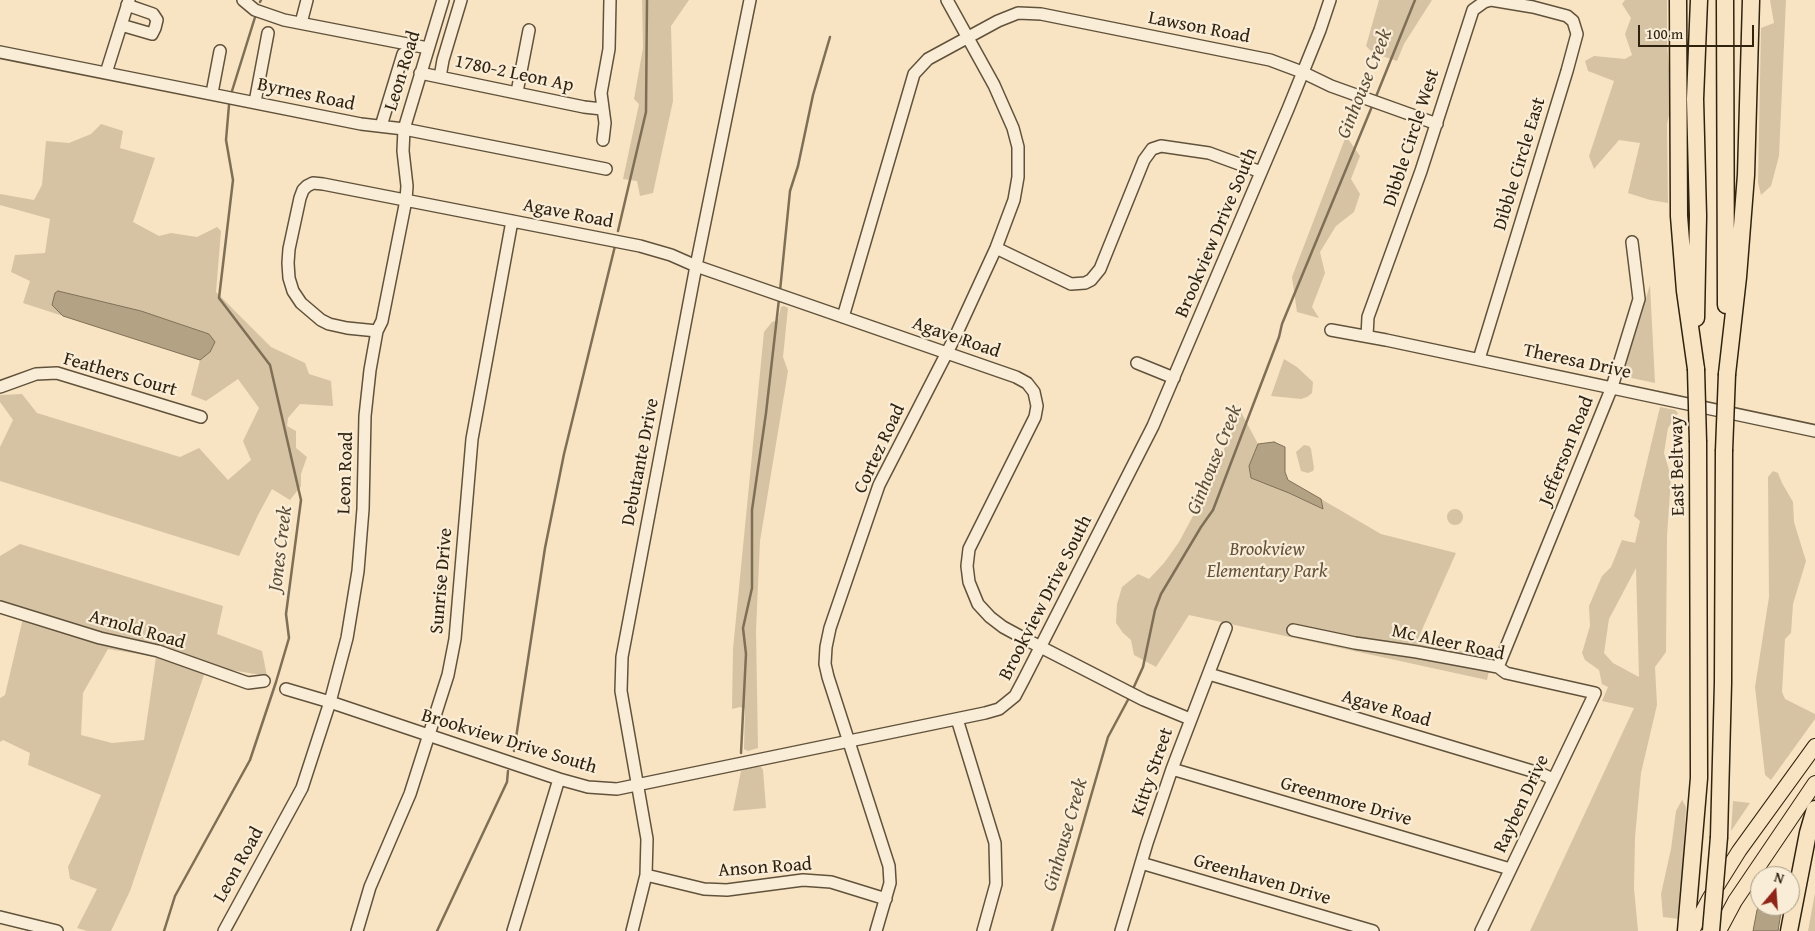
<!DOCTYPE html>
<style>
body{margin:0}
#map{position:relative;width:1815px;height:931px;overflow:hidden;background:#f8e4c2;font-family:"Gentium Book Plus",serif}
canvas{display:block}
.north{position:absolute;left:1750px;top:866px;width:50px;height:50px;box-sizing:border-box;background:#faedd7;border:1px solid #a99c87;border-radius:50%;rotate:18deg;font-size:14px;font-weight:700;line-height:20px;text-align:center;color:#2f220f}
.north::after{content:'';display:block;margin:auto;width:18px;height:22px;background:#8f2418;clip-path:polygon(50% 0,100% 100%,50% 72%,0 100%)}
.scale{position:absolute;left:1638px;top:25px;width:116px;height:22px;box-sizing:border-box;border:2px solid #2f220f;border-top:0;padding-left:6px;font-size:15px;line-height:18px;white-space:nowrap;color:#2f220f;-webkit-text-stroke:4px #faedd7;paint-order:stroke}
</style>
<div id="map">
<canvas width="1815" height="931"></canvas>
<div class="north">N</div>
<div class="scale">100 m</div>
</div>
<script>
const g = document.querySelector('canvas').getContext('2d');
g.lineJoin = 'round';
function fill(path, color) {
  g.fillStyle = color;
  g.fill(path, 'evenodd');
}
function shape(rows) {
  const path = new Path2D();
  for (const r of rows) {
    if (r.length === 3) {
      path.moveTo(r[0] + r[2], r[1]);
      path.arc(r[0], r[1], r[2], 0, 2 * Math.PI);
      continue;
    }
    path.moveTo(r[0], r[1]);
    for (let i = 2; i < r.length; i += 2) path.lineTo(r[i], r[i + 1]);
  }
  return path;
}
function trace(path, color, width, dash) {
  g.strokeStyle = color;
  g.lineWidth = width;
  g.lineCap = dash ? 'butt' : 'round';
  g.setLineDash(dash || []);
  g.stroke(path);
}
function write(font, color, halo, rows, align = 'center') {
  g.font = font + ' "Gentium Book Plus",serif';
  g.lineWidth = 4.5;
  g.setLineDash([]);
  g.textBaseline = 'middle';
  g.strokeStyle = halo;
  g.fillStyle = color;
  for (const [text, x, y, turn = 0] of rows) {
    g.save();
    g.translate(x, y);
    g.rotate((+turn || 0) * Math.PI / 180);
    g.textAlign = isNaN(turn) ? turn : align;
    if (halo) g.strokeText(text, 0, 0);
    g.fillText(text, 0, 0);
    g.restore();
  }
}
fill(shape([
 [642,0,689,0,671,26,673,101,653,193,640,196,637,181,623,179,639,104,634,99,643,48],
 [1379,0,1432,0,1404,44,1397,61,1373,53,1366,46],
 [1625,0,1667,0,1667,44,1672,103,1667,124,1668,203,1650,200,1628,193,1640,143,1619,140,1594,169,1589,156,1614,81,1588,71,1585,61,1594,56,1625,59,1632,55,1625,34,1631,18,1622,4],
 [1770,0,1786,0,1779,156,1771,186,1761,195,1758,183,1761,28,1774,23],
 [101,124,123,131,120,148,155,158,133,222,159,236,171,233,197,237,217,227,221,231,216,292,271,347,305,363,309,374,331,381,333,406,300,404,288,418,287,426,296,431,296,448,307,457,301,474,301,486,290,500,272,489,258,515,239,556,0,481,0,447,13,420,0,402,0,395,22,394,37,413,180,457,199,448,228,480,251,460,243,441,259,408,238,379,206,401,191,395,200,360,210,352,209,334,141,311,58,291,52,305,63,316,23,303,30,281,11,272,15,255,45,253,50,219,0,205,0,194,34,200,42,185,46,141,69,143,91,134],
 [1346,136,1360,156,1351,179,1360,194,1354,212,1336,226,1320,252,1325,273,1312,307,1319,318,1297,312,1292,277],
 [1650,285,1655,383,1622,376],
 [784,306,788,308,783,357,788,371,760,541,756,630,758,748,748,751,744,749,745,709,740,707,732,709,733,649,764,332,772,322,778,320,781,307],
 [1284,359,1297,367,1313,382,1312,393,1307,397,1301,399,1271,396],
 [1660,407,1675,410,1678,413,1668,428,1664,453,1671,477,1667,536,1666,652,1655,667,1657,705,1641,773,1635,837,1634,888,1638,931,1530,931,1634,708,1602,701,1608,687,1602,684,1599,670,1585,660,1582,653,1590,626,1589,606,1602,576,1611,567,1622,540,1635,543,1640,521,1634,516],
 [1636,568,1639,677,1613,663,1604,653,1609,619],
 [1241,412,1258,444,1249,466,1289,493,1322,509,1321,499,1381,534,1456,553,1417,641,1492,658,1487,680,1189,615,1156,667,1134,655,1131,640,1123,633,1116,623,1117,604,1122,587,1138,574,1149,579,1164,563,1179,542,1194,514],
 [1304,445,1309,446,1311,449,1314,468,1313,471,1308,473,1301,471,1296,452],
 [1773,471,1778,473,1782,483,1793,502,1794,522,1806,561,1793,604,1791,633,1785,639,1782,692,1785,699,1815,714,1815,719,1771,780,1765,775,1755,687,1769,597,1768,477],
 [1455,517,8],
 [20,544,223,606,217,634,262,651,267,676,207,666,130,891,111,931,87,931,77,928,97,889,70,879,68,867,101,795,28,765,30,753,3,740,0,742,0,698,5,695,23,618,0,611,0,556],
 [108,649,156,657,144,740,112,743,81,735,83,693],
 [751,767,761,767,763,770,766,808,733,811,741,771],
 [1682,800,1686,807,1680,919,1663,917,1661,894,1671,849,1676,811],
 [1733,801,1750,803,1731,831],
 [1815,893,1815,931,1808,931]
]), '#d6c3a4');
const water = shape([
 [58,291,141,311,209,334,215,342,210,352,200,360,63,316,52,305,55,293,58,291],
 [1274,442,1285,447,1285,472,1288,480,1321,499,1323,509,1289,493,1251,478,1249,466,1258,444,1274,442],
 [1760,905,1782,906,1778,931,1753,931,1757,910,1760,905]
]);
fill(water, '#b4a285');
trace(water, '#7f6f56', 1);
trace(shape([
 [260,2,261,0],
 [232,91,256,14],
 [1375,99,1415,0],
 [618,231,646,112,647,0],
 [780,291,790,191,798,166,813,95,830,37],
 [1132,691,1143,667,1155,610,1161,594,1201,527,1213,510,1279,337,1282,324,1373,104],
 [514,751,545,548,564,454,615,246],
 [741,753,746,654,743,628,752,588,752,510,766,413,779,299],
 [164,931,175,896,250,760,276,682,289,638,286,614,301,500,270,365,219,298,233,180,226,140,229,105],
 [437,931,507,782,508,771],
 [1052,931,1108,737,1130,696]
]), '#7f6f56', 2.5);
const minor = shape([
 [243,0,255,10,284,20,428,48],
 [301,23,307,0],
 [121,25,152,34,155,28,157,20,153,14,127,5],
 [0,52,361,124,404,129,606,169],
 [106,73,129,0],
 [420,73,584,107,602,109],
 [440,77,443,60,461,0],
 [517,92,529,30],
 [212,93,220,51],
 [255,102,268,33],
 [381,126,403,54],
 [603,140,605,123,601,93,609,49,610,0],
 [996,248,1071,284,1085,283,1091,280,1100,269,1144,160,1152,149,1161,146,1209,153,1261,172],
 [843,317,914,74,928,59,998,21,1018,13,1041,14,1270,60,1302,72,1331,86,1437,124],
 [1331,330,1386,340,1815,431],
 [377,331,347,328,329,324,321,320,301,303,293,291,289,278,288,263,289,249,300,198,303,190,307,186,313,183,323,184,640,246,671,255,696,266,1016,377,1027,383,1034,392,1037,406,1035,417,969,549,967,566,969,582,978,604,990,617,1003,627,1027,640,1144,700,1190,719],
 [1367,336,1368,317,1421,171,1473,10,1484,2,1491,0,1533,7,1567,16,1573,21,1577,34,1567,71,1479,359],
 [1137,363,1174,378],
 [0,387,36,374,57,373,201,417],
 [0,607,100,638,158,651,248,683,264,681],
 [1293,630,1355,643,1417,652,1498,667,1506,673,1595,693,1481,931],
 [1498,667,1612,387,1639,299,1632,242],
 [1209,674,1479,755,1542,774,1553,779],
 [286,689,330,702,559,779,588,787,617,789,985,713,999,709,1015,696,1024,679,1153,426,1288,109,1320,30,1330,0],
 [957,719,995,843,996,884,983,931],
 [1172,769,1510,869],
 [1141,863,1373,931],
 [646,875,704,889,727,890,803,880,831,882,886,899],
 [0,917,57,931],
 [224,931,302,788,330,702,347,638,358,571,363,509,365,416,370,370,377,331,382,321,406,200,407,186,403,151,404,129,443,0],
 [357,931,370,887,410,794,448,675,455,639,472,439,512,221],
 [513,931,559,779],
 [632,931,646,875,647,839,621,691,622,657,696,266,750,0],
 [876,931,890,883,889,866,828,677,825,664,826,647,830,628,879,485,955,337,996,248,1014,200,1018,177,1018,147,1013,128,994,85,947,0],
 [1121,931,1147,843,1172,769,1226,628]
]);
const major = shape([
 [1692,931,1709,899,1739,851,1815,746],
 [1719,931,1735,901,1815,783]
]);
const highway = shape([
 [1678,0,1679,216,1685,291,1696,369],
 [1725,0,1726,305],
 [1696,318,1698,216,1695,99,1699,0],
 [1727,374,1738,277,1746,175,1751,0],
 [1719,837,1723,683,1724,451],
 [1686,931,1699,778,1698,442],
 [1789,931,1808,833,1815,809]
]);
trace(minor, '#61523c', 14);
trace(major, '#2f220f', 16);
trace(highway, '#2f220f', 19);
trace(minor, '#faedd7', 11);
trace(major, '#f8e4c2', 14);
trace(highway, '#f8e4c2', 16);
const highwayBridge = shape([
 [1696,369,1698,442],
 [1724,451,1727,374],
 [1711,931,1719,837]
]);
trace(highwayBridge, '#2f220f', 19, []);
trace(highwayBridge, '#f8e4c2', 16);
write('19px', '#2f220f', '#faedd7', [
 ["Lawson Road",1199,28,11],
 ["Leon Road",403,71,-73],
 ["1780-2 Leon Ap",514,74,12],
 ["Byrnes Road",306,95,12],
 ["Dibble Circle West",1412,138,-72],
 ["Dibble Circle East",1520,164,-73],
 ["Agave Road",568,214,11],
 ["Brookview Drive South",1217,233,-67],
 ["Agave Road",956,338,19],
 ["Theresa Drive",1577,362,12],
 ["Feathers Court",120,375,16],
 ["Cortez Road",880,449,-65],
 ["Jefferson Road",1567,451,-68],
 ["Debutante Drive",641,462,-79],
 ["East Beltway",1678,466,-91],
 ["Leon Road",346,473,-88],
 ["Sunrise Drive",442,581,-85],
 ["Brookview Drive South",1046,598,-63],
 ["Arnold Road",137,630,16],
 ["Mc Aleer Road",1448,643,12],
 ["Agave Road",1386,709,16],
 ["Brookview Drive South",509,742,17],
 ["Kitty Street",1153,772,-71],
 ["Greenmore Drive",1346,802,16],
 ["Rayben Drive",1522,804,-65],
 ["Leon Road",239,865,-61],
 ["Anson Road",765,868,-4],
 ["Greenhaven Drive",1262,880,16]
]);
write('italic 19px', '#61523c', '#faedd7', [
 ["Brookview",1267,550],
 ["Elementary Park",1267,572]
]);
write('italic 20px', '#5e4f38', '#faedd7', [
 ["Ginhouse Creek",1365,84,-68],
 ["Ginhouse Creek",1215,460,-68],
 ["Jones Creek",281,549,-83],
 ["Ginhouse Creek",1066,835,-74]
]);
</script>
